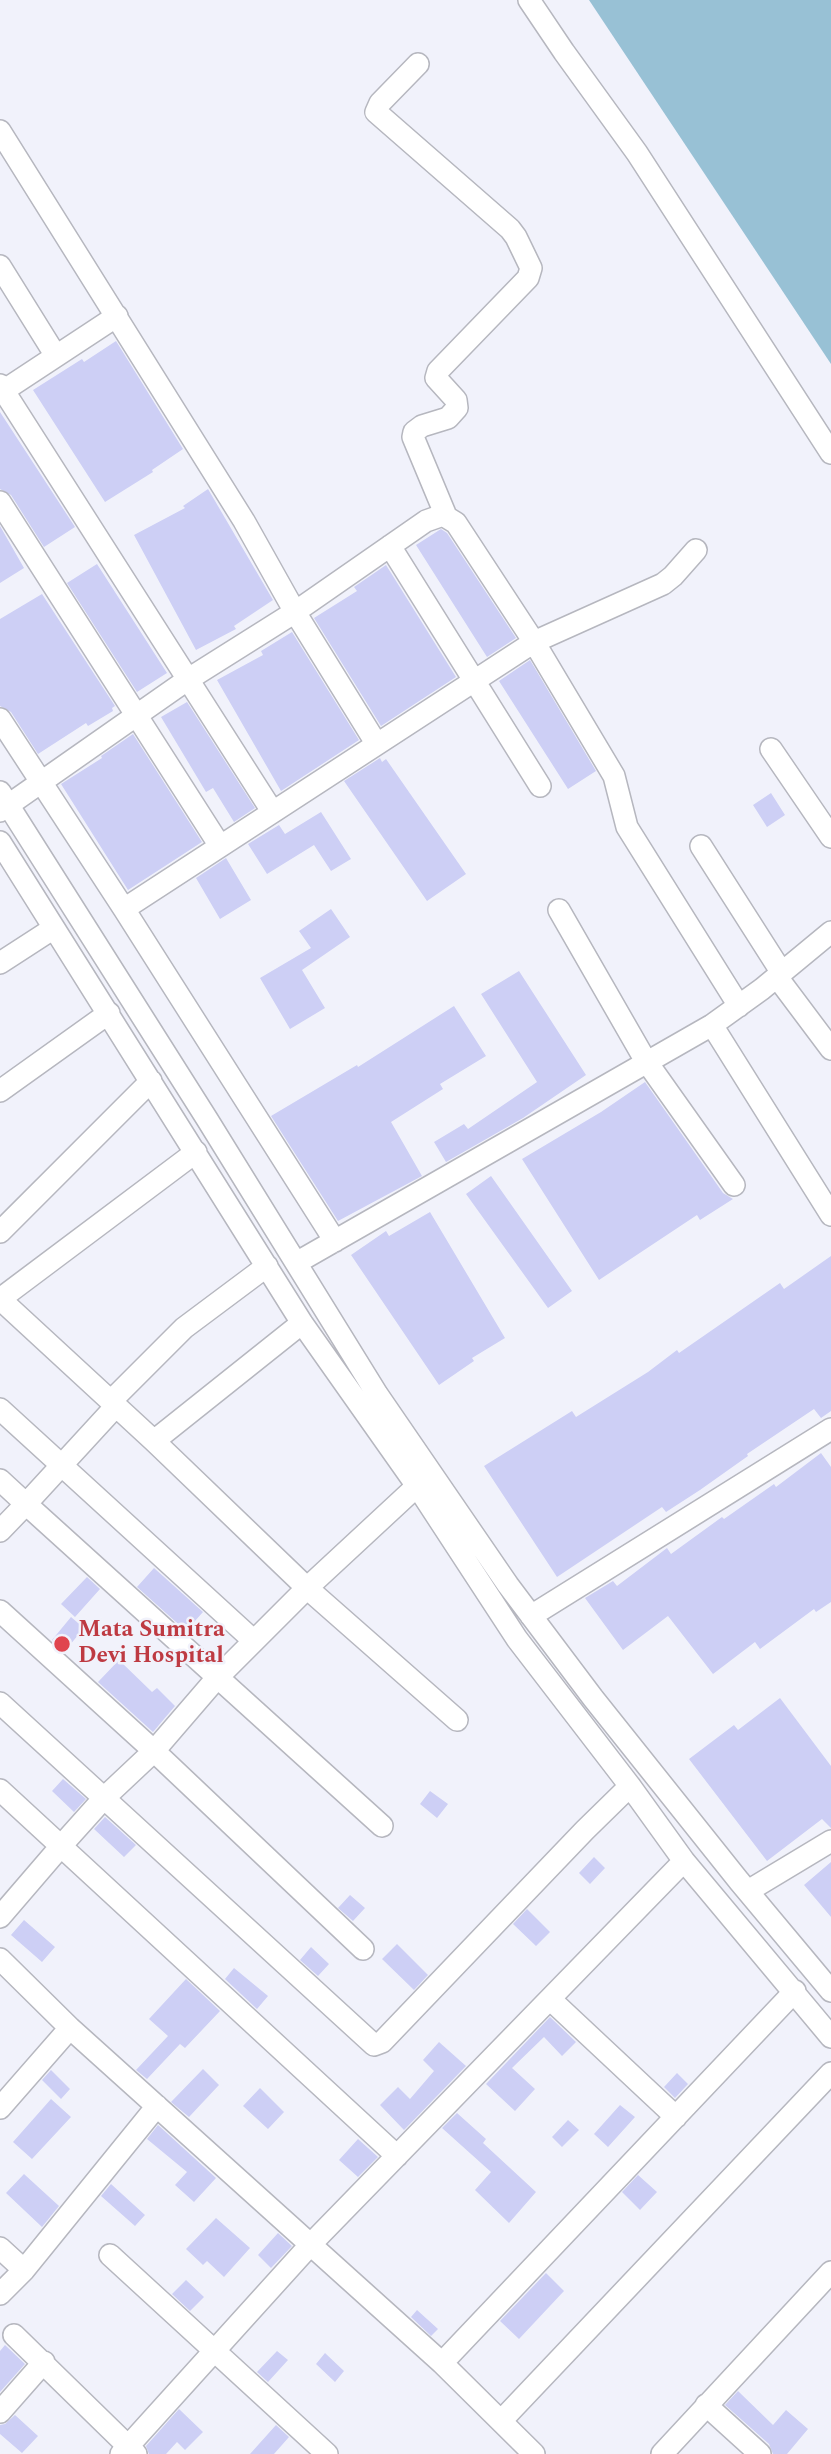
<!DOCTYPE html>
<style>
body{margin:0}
canvas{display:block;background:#f1f2fb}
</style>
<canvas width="831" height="2454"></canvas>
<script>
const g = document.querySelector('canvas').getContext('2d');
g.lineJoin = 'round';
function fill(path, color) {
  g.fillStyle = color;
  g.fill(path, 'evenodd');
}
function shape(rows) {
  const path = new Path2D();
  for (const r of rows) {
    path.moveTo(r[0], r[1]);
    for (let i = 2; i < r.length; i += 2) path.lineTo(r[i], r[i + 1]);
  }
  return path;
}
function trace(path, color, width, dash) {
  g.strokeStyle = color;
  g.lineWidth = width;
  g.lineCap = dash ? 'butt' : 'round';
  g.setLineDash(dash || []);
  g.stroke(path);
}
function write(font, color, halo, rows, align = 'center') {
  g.font = font + ' Spectral,serif';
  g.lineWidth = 5;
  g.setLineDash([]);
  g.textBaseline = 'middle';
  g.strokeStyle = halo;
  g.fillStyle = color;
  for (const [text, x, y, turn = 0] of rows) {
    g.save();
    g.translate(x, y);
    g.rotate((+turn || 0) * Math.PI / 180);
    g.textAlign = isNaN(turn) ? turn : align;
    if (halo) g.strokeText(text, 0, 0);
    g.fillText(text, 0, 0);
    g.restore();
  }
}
fill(shape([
 [589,0,831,0,831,364]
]), '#98c1d5');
fill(shape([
 [116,341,183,449,152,470,153,472,105,502,33,390,82,359,84,362],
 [0,412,75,527,44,547,11,495,0,489],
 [208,489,273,600,234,626,236,629,196,650,134,535,185,508,183,506],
 [0,526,24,568,0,583],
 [441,529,447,533,516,638,487,657,416,545],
 [97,564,167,673,137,692,67,583],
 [386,565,456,677,381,726,314,618,357,591,354,587],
 [42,594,115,706,112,708,113,711,88,726,86,723,38,754,11,712,0,706,0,619],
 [292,632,359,740,281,791,217,680,263,655,261,651],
 [530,660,596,771,568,789,499,681],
 [187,702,255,808,234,822,213,788,206,792,161,717],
 [133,734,202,842,128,890,61,784,102,758,101,756],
 [380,758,382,762,386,759,466,874,427,901,344,781],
 [771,793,785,815,767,827,753,805],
 [321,812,351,859,331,871,314,845,267,874,248,844,279,825,285,834],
 [226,858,251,900,220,919,196,878],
 [331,909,350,937,302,970,325,1008,290,1029,260,978,311,948,299,931],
 [519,971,586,1075,523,1118,446,1162,434,1142,464,1124,468,1129,537,1082,481,994],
 [454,1006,486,1056,440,1084,443,1089,391,1122,422,1176,338,1221,271,1116,357,1065,358,1067],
 [645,1082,723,1193,733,1199,700,1220,697,1215,599,1280,522,1159,601,1112],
 [491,1176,572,1291,548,1308,466,1194],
 [430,1212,505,1338,472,1358,474,1361,439,1385,351,1255,386,1231,389,1236],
 [831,1256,831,1411,821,1418,814,1409,747,1454,748,1456,700,1490,666,1512,662,1507,557,1577,484,1466,572,1411,576,1417,648,1372,677,1350,679,1353,780,1283,784,1289],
 [821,1453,831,1467,831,1602,816,1612,814,1609,760,1649,755,1642,713,1674,668,1616,623,1650,585,1598,613,1581,617,1586,667,1548,671,1554,722,1517,724,1519,774,1484,776,1487],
 [154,1568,203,1612,186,1631,137,1587],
 [87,1577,100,1589,75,1617,61,1604],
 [71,1617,84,1628,64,1652,52,1640],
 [119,1660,152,1692,157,1688,175,1706,153,1732,98,1682],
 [780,1698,831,1766,831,1828,822,1819,767,1861,689,1759,734,1725,738,1730],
 [63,1779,86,1799,74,1812,52,1791],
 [430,1791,448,1804,437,1818,420,1804],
 [105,1817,136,1845,124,1857,94,1829],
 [594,1857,605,1868,590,1884,579,1873],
 [831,1862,831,1917,804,1885],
 [350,1895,365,1908,353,1921,338,1908],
 [527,1909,550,1932,536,1946,513,1924],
 [24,1920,55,1947,42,1962,11,1935],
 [397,1944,428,1975,414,1990,382,1959],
 [311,1947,329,1964,318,1976,300,1960],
 [234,1968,268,1996,257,2009,225,1979],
 [186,1979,220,2011,185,2048,180,2044,147,2079,136,2070,168,2036,149,2019],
 [550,2017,576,2042,562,2056,544,2037,512,2068,535,2089,515,2111,486,2084],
 [439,2042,466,2066,404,2130,380,2105,398,2087,410,2099,434,2071,423,2060],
 [203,2069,219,2085,189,2117,171,2102],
 [51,2070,70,2089,61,2099,42,2080],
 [677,2073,688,2084,675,2098,664,2087],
 [260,2088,284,2112,268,2129,243,2106],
 [51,2099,71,2117,32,2159,13,2142],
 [620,2105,635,2117,608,2147,594,2134],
 [457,2113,486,2139,483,2143,536,2192,509,2223,475,2190,491,2172,442,2128],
 [568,2120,579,2130,562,2147,552,2137],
 [158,2125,216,2178,194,2202,175,2185,187,2172,147,2139],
 [358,2139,378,2157,358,2177,339,2160],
 [24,2174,59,2206,42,2227,6,2193],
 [638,2175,657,2192,640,2210,622,2192],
 [111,2184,145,2215,135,2226,101,2196],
 [216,2218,250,2248,224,2277,207,2261,203,2265,186,2249],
 [278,2233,292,2246,271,2268,258,2255],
 [546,2273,564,2291,519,2339,500,2321],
 [186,2280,204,2297,190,2311,172,2294],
 [417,2310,438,2329,431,2336,411,2317],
 [5,2345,25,2364,0,2392,0,2351],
 [277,2351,288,2360,268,2382,257,2372],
 [325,2353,344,2371,335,2382,316,2364],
 [738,2391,773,2425,786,2410,808,2429,787,2454,773,2454,769,2444,725,2405],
 [179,2409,203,2432,185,2450,177,2442,166,2454,149,2454,146,2446],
 [15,2415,38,2436,22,2453,0,2434,0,2425,5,2424],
 [276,2425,289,2437,274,2454,250,2454]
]), '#cdcff5');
const minor = shape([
 [529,0,564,52,637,153,831,453],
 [418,64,380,103,376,112,510,229,516,237,531,268,528,278,438,371,436,378,456,400,457,408,448,418,422,426,414,432,413,437,446,516],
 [0,131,244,521,295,612,376,743],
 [0,266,56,356],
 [0,385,272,811],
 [0,393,117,316],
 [0,502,220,846],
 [390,546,540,786],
 [0,719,124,909,335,1241],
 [771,749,831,837],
 [0,792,207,1119,377,1394,508,1585,593,1698,739,1881,831,1991],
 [0,811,187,680,295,612,426,521,443,515,456,523,534,642,614,776,627,827,739,1006],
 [0,842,302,1323,417,1486,517,1639,630,1786,684,1861,831,2037],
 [701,846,782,973],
 [124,909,534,642,663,584,673,576,696,550],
 [559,910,644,1058,734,1185],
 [0,963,54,928],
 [777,977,831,1049],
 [712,1025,831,1215],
 [0,1091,109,1013],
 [0,1232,151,1081],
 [296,1263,712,1025,762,989,831,932],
 [0,1299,154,1441,307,1588,457,1720],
 [0,1299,196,1152],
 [111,1401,184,1328,267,1266],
 [116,1406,26,1504,382,1826],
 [0,1409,254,1641],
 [154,1441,302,1323],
 [0,1480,26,1504,0,1531],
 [0,1611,154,1751,363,1949],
 [531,1616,831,1429],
 [0,1703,374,2045,382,2042,585,1830,630,1786],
 [0,1790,397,2156],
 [748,1891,831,1841],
 [0,1917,61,1846,104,1798,154,1751,216,1679,307,1588,417,1486,429,1479],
 [0,1959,70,2028,442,2363,534,2454],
 [550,1999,676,2117],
 [0,2108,70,2028],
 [0,2248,24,2270],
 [110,2255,327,2454],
 [0,2294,24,2270,157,2106],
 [14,2335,136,2454],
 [442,2363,795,1991],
 [706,2405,760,2454],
 [0,2412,44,2362],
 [501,2421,831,2073],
 [121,2454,311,2244,684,1861],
 [662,2454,831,2272]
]);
trace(minor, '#b6b7bf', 24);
trace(minor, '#fff', 21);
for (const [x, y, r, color] of [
 [62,1644,9,"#e0444e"]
]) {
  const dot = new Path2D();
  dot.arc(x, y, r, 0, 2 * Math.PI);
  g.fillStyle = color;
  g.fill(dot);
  trace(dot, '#f1f2fb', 2.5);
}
write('bold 23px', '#be3a42', '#f1f2fb', [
 ["Mata Sumitra",78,1631],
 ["Devi Hospital",78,1657]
], 'left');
</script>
